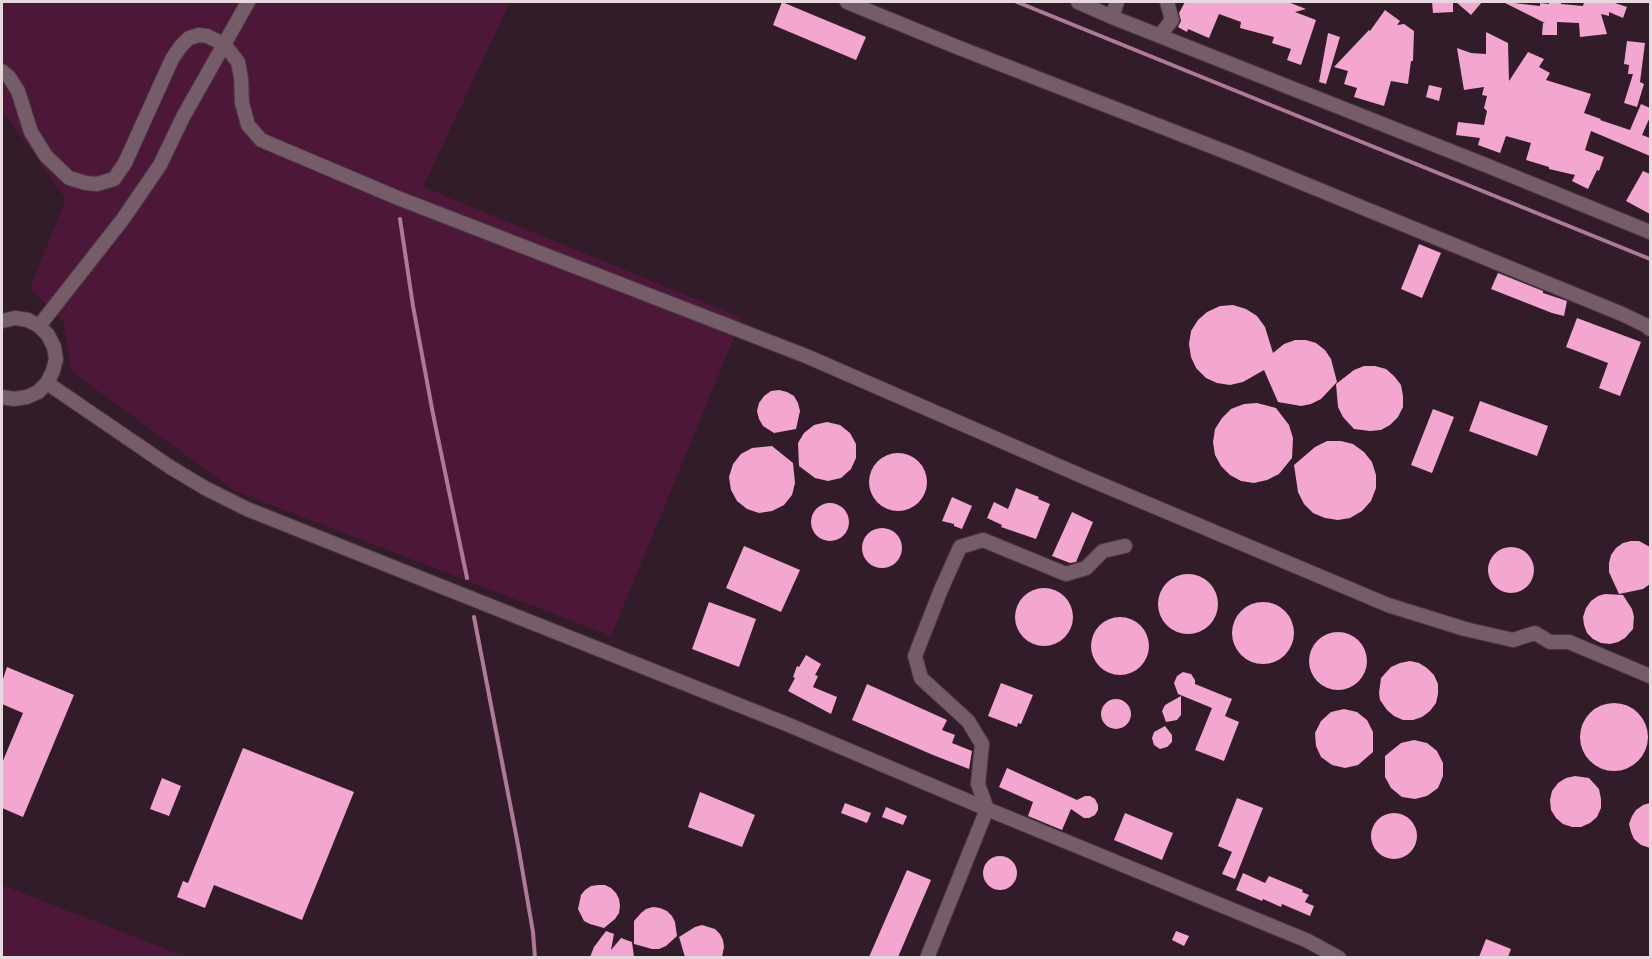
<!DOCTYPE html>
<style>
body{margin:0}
#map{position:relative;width:1652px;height:959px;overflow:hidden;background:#321c29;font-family:"PT Sans",sans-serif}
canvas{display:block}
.frame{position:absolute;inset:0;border:3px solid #e7d8e0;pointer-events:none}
</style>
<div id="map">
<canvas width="1652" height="959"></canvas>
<div class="frame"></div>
</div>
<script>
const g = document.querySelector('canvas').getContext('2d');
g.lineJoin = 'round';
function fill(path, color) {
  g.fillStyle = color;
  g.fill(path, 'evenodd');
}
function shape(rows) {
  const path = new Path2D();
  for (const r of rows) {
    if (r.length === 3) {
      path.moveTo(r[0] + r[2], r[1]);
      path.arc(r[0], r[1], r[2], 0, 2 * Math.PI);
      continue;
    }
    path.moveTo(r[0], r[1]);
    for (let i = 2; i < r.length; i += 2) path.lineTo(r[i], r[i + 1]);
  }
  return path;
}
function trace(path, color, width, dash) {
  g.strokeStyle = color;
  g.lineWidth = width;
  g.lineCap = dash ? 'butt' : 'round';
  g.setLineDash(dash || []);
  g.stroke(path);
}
fill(shape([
 [2,2,510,2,423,187,742,318,611,636,235,491,71,371,63,321,30,288,66,199,2,110],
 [2,885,158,946,185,957,2,957]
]), '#4d1739');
trace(shape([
 [1017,2,1650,259],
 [400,219,413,306,433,414,467,578],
 [474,617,518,845,533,932,535,958]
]), '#ae7a99', 4);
fill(shape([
 [782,2,866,37,856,60,773,25],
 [1185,2,1288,2,1306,9,1295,12,1316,20,1301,65,1287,60,1291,49,1272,43,1274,37,1240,28,1241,22,1219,14,1209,38,1188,29,1187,32,1178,27,1181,21,1179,13],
 [1432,2,1453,2,1453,12,1433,13],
 [1456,2,1482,2,1471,15],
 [1505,2,1540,6,1540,3,1549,4,1549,2,1561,2,1561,4,1583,6,1584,2,1612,2,1627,7,1623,18,1609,12,1609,16,1601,14,1607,34,1580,37,1579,23,1557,22,1557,35,1542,35,1543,23,1545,23,1505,3],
 [1385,10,1400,21,1397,25,1404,24,1414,31,1413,61,1411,61,1408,84,1391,81,1384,106,1354,97,1357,88,1344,84,1348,71,1334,67,1369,30,1370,31],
 [1486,32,1508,43,1509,81,1528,52,1544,59,1539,67,1550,73,1546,80,1591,94,1584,113,1601,119,1600,120,1630,130,1641,104,1650,108,1650,117,1642,135,1650,138,1650,156,1591,131,1585,150,1604,157,1599,171,1597,170,1588,189,1572,181,1575,175,1549,169,1549,167,1526,160,1531,143,1506,136,1500,153,1478,145,1480,138,1456,135,1458,122,1484,125,1487,111,1484,108,1487,96,1482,95,1484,87,1464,90,1457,48,1471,53,1486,54],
 [1328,33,1340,37,1326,84,1319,82],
 [1627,41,1645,43,1640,82,1644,84,1637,107,1624,103,1633,74,1628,74,1629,65,1624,64],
 [1429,85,1442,88,1439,101,1426,97],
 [1643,171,1650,174,1650,214,1626,201],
 [1419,244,1441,253,1422,298,1401,289],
 [1498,273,1543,291,1543,293,1567,301,1564,316,1552,313,1491,289],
 [1233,305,1246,309,1257,316,1265,327,1273,353,1284,344,1295,340,1306,340,1316,343,1325,350,1331,359,1337,382,1321,399,1311,404,1301,406,1278,402,1264,370,1243,382,1230,385,1217,383,1206,378,1196,368,1191,357,1189,344,1191,331,1198,320,1207,312,1220,306],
 [1577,318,1641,342,1620,396,1599,388,1608,363,1566,347],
 [1364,366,1375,366,1386,369,1394,376,1401,385,1403,396,1403,407,1398,417,1390,425,1381,430,1370,431,1354,429,1343,417,1338,407,1336,384,1354,370],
 [779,390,787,392,794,396,798,403,800,411,796,429,774,433,763,426,759,419,757,411,759,403,764,396,771,391],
 [1480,401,1548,426,1537,456,1469,431],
 [1257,403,1276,408,1289,425,1293,438,1292,458,1279,474,1267,480,1254,483,1241,481,1230,475,1221,466,1215,455,1213,442,1215,429,1222,418,1231,409,1244,404],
 [1433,409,1454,417,1432,473,1411,465],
 [827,422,840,425,850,433,856,444,856,458,851,469,841,478,828,481,815,478,799,466,798,443,804,433,814,425],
 [1327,441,1341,441,1353,444,1364,452,1372,462,1376,475,1376,488,1371,501,1362,511,1350,518,1338,520,1325,518,1313,513,1304,504,1298,492,1294,465,1315,447],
 [772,446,793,463,795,483,792,495,784,505,772,511,759,513,747,509,737,501,731,490,729,477,733,464,741,454,752,448],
 [898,482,29],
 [1016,488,1039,497,1038,499,1050,504,1036,539,1001,527,1002,525,987,518,994,502,1008,509],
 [952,497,972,506,962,529,954,526,954,524,942,521],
 [830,522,19],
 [1072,512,1093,522,1076,562,1070,563,1052,556],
 [882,548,20],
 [1631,541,1639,541,1650,547,1650,584,1643,589,1619,594,1609,572,1609,563,1611,555,1616,548,1623,543],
 [744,546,800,570,781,612,726,588],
 [1511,570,23],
 [1188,604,30],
 [1044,617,29],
 [1605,594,1623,595,1632,609,1634,617,1633,629,1625,638,1618,642,1610,644,1601,643,1593,639,1587,633,1584,625,1583,617,1586,608,1591,601,1598,596],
 [709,602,756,619,739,667,692,649],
 [1263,633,31],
 [1120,646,29],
 [1338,661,29],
 [806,655,821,664,815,675,818,676,813,687,837,697,831,714,788,691,795,678,793,677,797,666,799,667],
 [1410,661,1419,663,1427,668,1434,675,1438,684,1438,694,1436,703,1430,711,1422,717,1413,720,1403,720,1394,716,1387,710,1380,700,1379,693,1381,678,1391,667,1400,663],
 [7,667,74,695,23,817,2,808,2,763,23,713,2,704,2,682],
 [1183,672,1191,674,1195,680,1195,684,1232,699,1225,716,1239,722,1224,761,1195,750,1212,708,1178,694,1174,683,1177,676],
 [1001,683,1033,695,1021,724,1018,723,1017,727,988,716],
 [867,684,947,720,942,730,955,735,952,743,972,751,969,769,933,755,852,720],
 [1181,696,1181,715,1177,720,1166,722,1162,711,1165,705],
 [1116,714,15],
 [1614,737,34],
 [1344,709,1357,712,1367,720,1373,732,1373,752,1358,765,1345,768,1332,765,1321,757,1316,746,1315,733,1321,721,1331,712],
 [1165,726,1172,735,1172,742,1167,747,1160,749,1154,745,1152,738,1154,732],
 [1414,740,1427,743,1437,751,1443,763,1443,776,1438,788,1427,796,1415,799,1402,797,1391,788,1385,777,1385,756,1401,743],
 [243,748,354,792,302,920,214,885,205,908,177,897,183,881,188,883],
 [1007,768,1077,800,1085,796,1090,796,1095,799,1098,805,1098,810,1095,815,1089,818,1084,818,1071,809,1062,830,1028,816,1033,802,999,787],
 [1575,776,1589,778,1599,789,1601,799,1601,808,1597,817,1590,823,1581,827,1572,827,1563,824,1556,818,1551,810,1550,800,1552,791,1558,783,1566,778],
 [162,778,181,786,169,816,150,809],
 [700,792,755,815,742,847,688,827],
 [1237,798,1263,808,1235,879,1222,874,1232,852,1218,846],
 [845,803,871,813,867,823,841,813],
 [1650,803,1650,848,1641,845,1634,839,1631,832,1629,824,1632,816,1636,810,1643,805],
 [886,807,907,816,903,825,882,817],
 [1394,836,23],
 [1125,813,1173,833,1162,860,1114,840],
 [1000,873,17],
 [907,870,931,880,898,957,869,957],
 [1243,873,1265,883,1269,876,1303,890,1302,892,1309,895,1305,902,1314,906,1310,916,1282,904,1281,907,1263,899,1262,901,1236,890],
 [598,885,605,885,611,888,616,893,619,899,620,906,619,913,615,919,604,928,590,924,584,921,578,909,581,895,585,890,591,886],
 [653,907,660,908,667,911,672,916,675,922,677,936,666,946,659,949,652,949,634,944,634,921,641,913,646,909],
 [702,925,715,929,720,934,723,940,724,947,722,957,685,957,679,937,695,927],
 [606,931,614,934,611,950,621,938,632,942,634,957,590,957,594,947],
 [1176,931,1189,936,1184,946,1172,940],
 [1486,939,1511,949,1508,957,1479,957]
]), '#f2a6d0');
const minor = shape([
 [847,2,957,47,1244,159,1622,314,1645,325,1650,329],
 [1078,2,1112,17,1483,164,1650,232],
 [1112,17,1117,2],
 [1160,35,1172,20,1167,2],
 [2,71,9,77,18,91,31,132,46,156,69,178,86,183,97,184,114,179,125,163,172,59,181,46,189,38,199,35,207,36,224,44,238,62,241,78,242,103,248,125,261,140,398,198,806,356,1084,477,1388,605,1465,629,1513,640,1535,633,1550,642,1569,642,1650,676],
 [2,321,15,318,28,320,39,326,48,335,54,347,56,359,53,371,47,383,38,392,27,397,14,399,2,397],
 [39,326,123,219,160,165,183,117,248,2],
 [47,383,170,467,205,488,247,509,789,725,987,809,1308,941,1339,958],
 [927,958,987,809,978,784,982,744,968,721,921,678,915,656,940,592,960,547,983,540,1066,574,1086,568,1103,551,1125,546]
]);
trace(minor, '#4a3843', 16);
trace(minor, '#765b69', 14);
</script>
